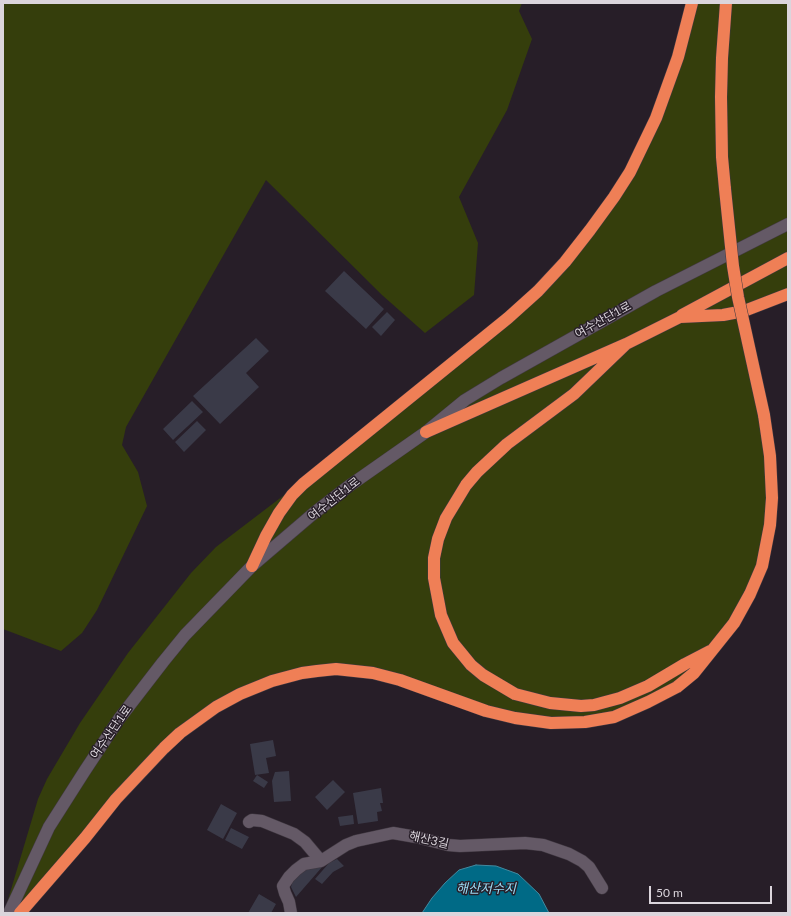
<!DOCTYPE html>
<meta charset="utf-8">
<style>
body{margin:0}
#map{position:relative;width:791px;height:916px;overflow:hidden;background:#271e28;font-family:Lato,sans-serif}
canvas{display:block}
.frame{position:absolute;inset:0;border:4px solid #dbd5dc;pointer-events:none}
.scale{position:absolute;left:649px;top:886px;width:123px;height:18px;box-sizing:border-box;border:2px solid #dbd5dc;border-top:0;padding-left:5px;font-size:12px;line-height:14px;white-space:nowrap;color:#dbd5dc;-webkit-text-stroke:3px #271e28;paint-order:stroke}
</style>
<div id="map">
<canvas width="791" height="916"></canvas>
<div class="frame"></div>
<div class="scale">50 m</div>
</div>
<script>
const g = document.querySelector('canvas').getContext('2d');
g.lineJoin = 'round';
function fill(path, color) {
  g.fillStyle = color;
  g.fill(path, 'evenodd');
}
function shape(rows) {
  const path = new Path2D();
  for (const r of rows) {
    path.moveTo(r[0], r[1]);
    for (let i = 2; i < r.length; i += 2) path.lineTo(r[i], r[i + 1]);
  }
  return path;
}
function trace(path, color, width, dash) {
  g.strokeStyle = color;
  g.lineWidth = width;
  g.lineCap = dash ? 'butt' : 'round';
  g.setLineDash(dash || []);
  g.stroke(path);
}
function write(font, color, halo, rows, align = 'center') {
  g.font = font + ' Lato,"Noto Sans KR",sans-serif';
  g.lineWidth = 3;
  g.setLineDash([]);
  g.textBaseline = 'middle';
  g.strokeStyle = halo;
  g.fillStyle = color;
  for (const [text, x, y, turn = 0] of rows) {
    g.save();
    g.translate(x, y);
    g.rotate((+turn || 0) * Math.PI / 180);
    g.textAlign = isNaN(turn) ? turn : align;
    if (halo) g.strokeText(text, 0, 0);
    g.fillText(text, 0, 0);
    g.restore();
  }
}
fill(shape([
 [3,3,522,3,519,11,532,39,507,110,459,197,478,243,474,295,425,333,382,295,266,180,126,427,122,445,138,472,147,506,97,610,82,633,61,651,3,629],
 [692,3,788,3,788,294,744,311,772,477,757,579,694,673,632,710,551,723,355,670,272,681,180,733,20,913,4,913,38,799,47,779,80,723,128,653,191,573,216,547,334,457,565,262,644,146]
]), '#353e0c');
const water = shape([
 [476,865,496,866,518,874,539,894,549,913,422,913,432,898,445,883,459,870,476,865]
]);
fill(water, '#006a86');
trace(water, '#428aa0', 1);
fill(shape([
 [344,271,384,309,366,329,325,291],
 [387,312,395,320,381,336,372,327],
 [256,338,269,351,246,373,259,387,220,424,193,396],
 [192,401,203,412,173,440,163,429],
 [197,421,206,430,184,452,175,442],
 [273,740,276,756,266,758,269,773,255,775,250,744],
 [289,771,291,801,274,802,272,781,275,772],
 [257,775,268,782,264,788,253,781],
 [333,780,345,792,327,810,315,797],
 [381,788,383,803,380,803,382,811,377,812,378,821,358,824,353,793],
 [221,804,237,813,223,839,207,830],
 [353,815,354,824,340,826,338,817],
 [231,828,249,837,242,849,225,840],
 [337,859,344,866,333,872,322,884,315,879,329,863],
 [323,866,296,897,291,887,292,883,302,870],
 [259,894,276,904,271,913,248,913]
]), '#3a3a48');
const minor = shape([
 [249,822,252,820,262,821,294,834,305,842,321,861],
 [9,913,49,827,84,772,119,719,163,662,185,635,252,566,314,513,349,486,426,432,465,400,501,378,656,291,788,224],
 [291,913,289,902,285,893,283,886,289,877,296,870,304,864,321,861,346,845,356,841,393,833,416,837,448,845,460,846,525,843,543,845,569,854,582,861,589,867,602,888]
]);
const highway = shape([
 [725,189,722,157,721,97,722,58,726,3],
 [682,315,788,258],
 [626,344,574,394,507,444,477,472,466,485,446,518,438,539,434,558,434,578,441,615,453,643,471,665,483,675,515,694,550,703,581,706,594,705,620,698,648,686,685,664,710,651],
 [426,432,626,344,680,317,723,315,744,311,788,294],
 [252,566,266,536,279,513,292,495,303,484,508,318,538,291,565,262,590,230,614,197,630,172,656,118,678,57,692,3],
 [20,913,85,838,116,799,164,748,180,733,216,707,240,694,272,681,302,673,317,671,336,669,373,673,400,680,486,711,515,718,551,723,585,722,614,717,648,702,677,687,694,673,734,623,750,594,762,566,770,525,772,498,770,456,764,415]
]);
trace(minor, '#413942', 13);
trace(highway, '#413942', 13);
trace(minor, '#645966', 12);
trace(highway, '#ef7f56', 12);
const highwayBridge = shape([
 [725,189,733,266,738,297,764,415]
]);
trace(highwayBridge, '#413942', 13, []);
trace(highwayBridge, '#ef7f56', 12);
write('12px', '#dbd5dc', '#271e28', [
 ["여수산단1로",603,320,-29],
 ["여수산단1로",334,499,-38],
 ["여수산단1로",111,732,-55],
 ["해산3길",429,840,13]
]);
write('italic 13px', '#9cdcf5', '#271e28', [
 ["해산저수지",486,889]
]);
</script>
